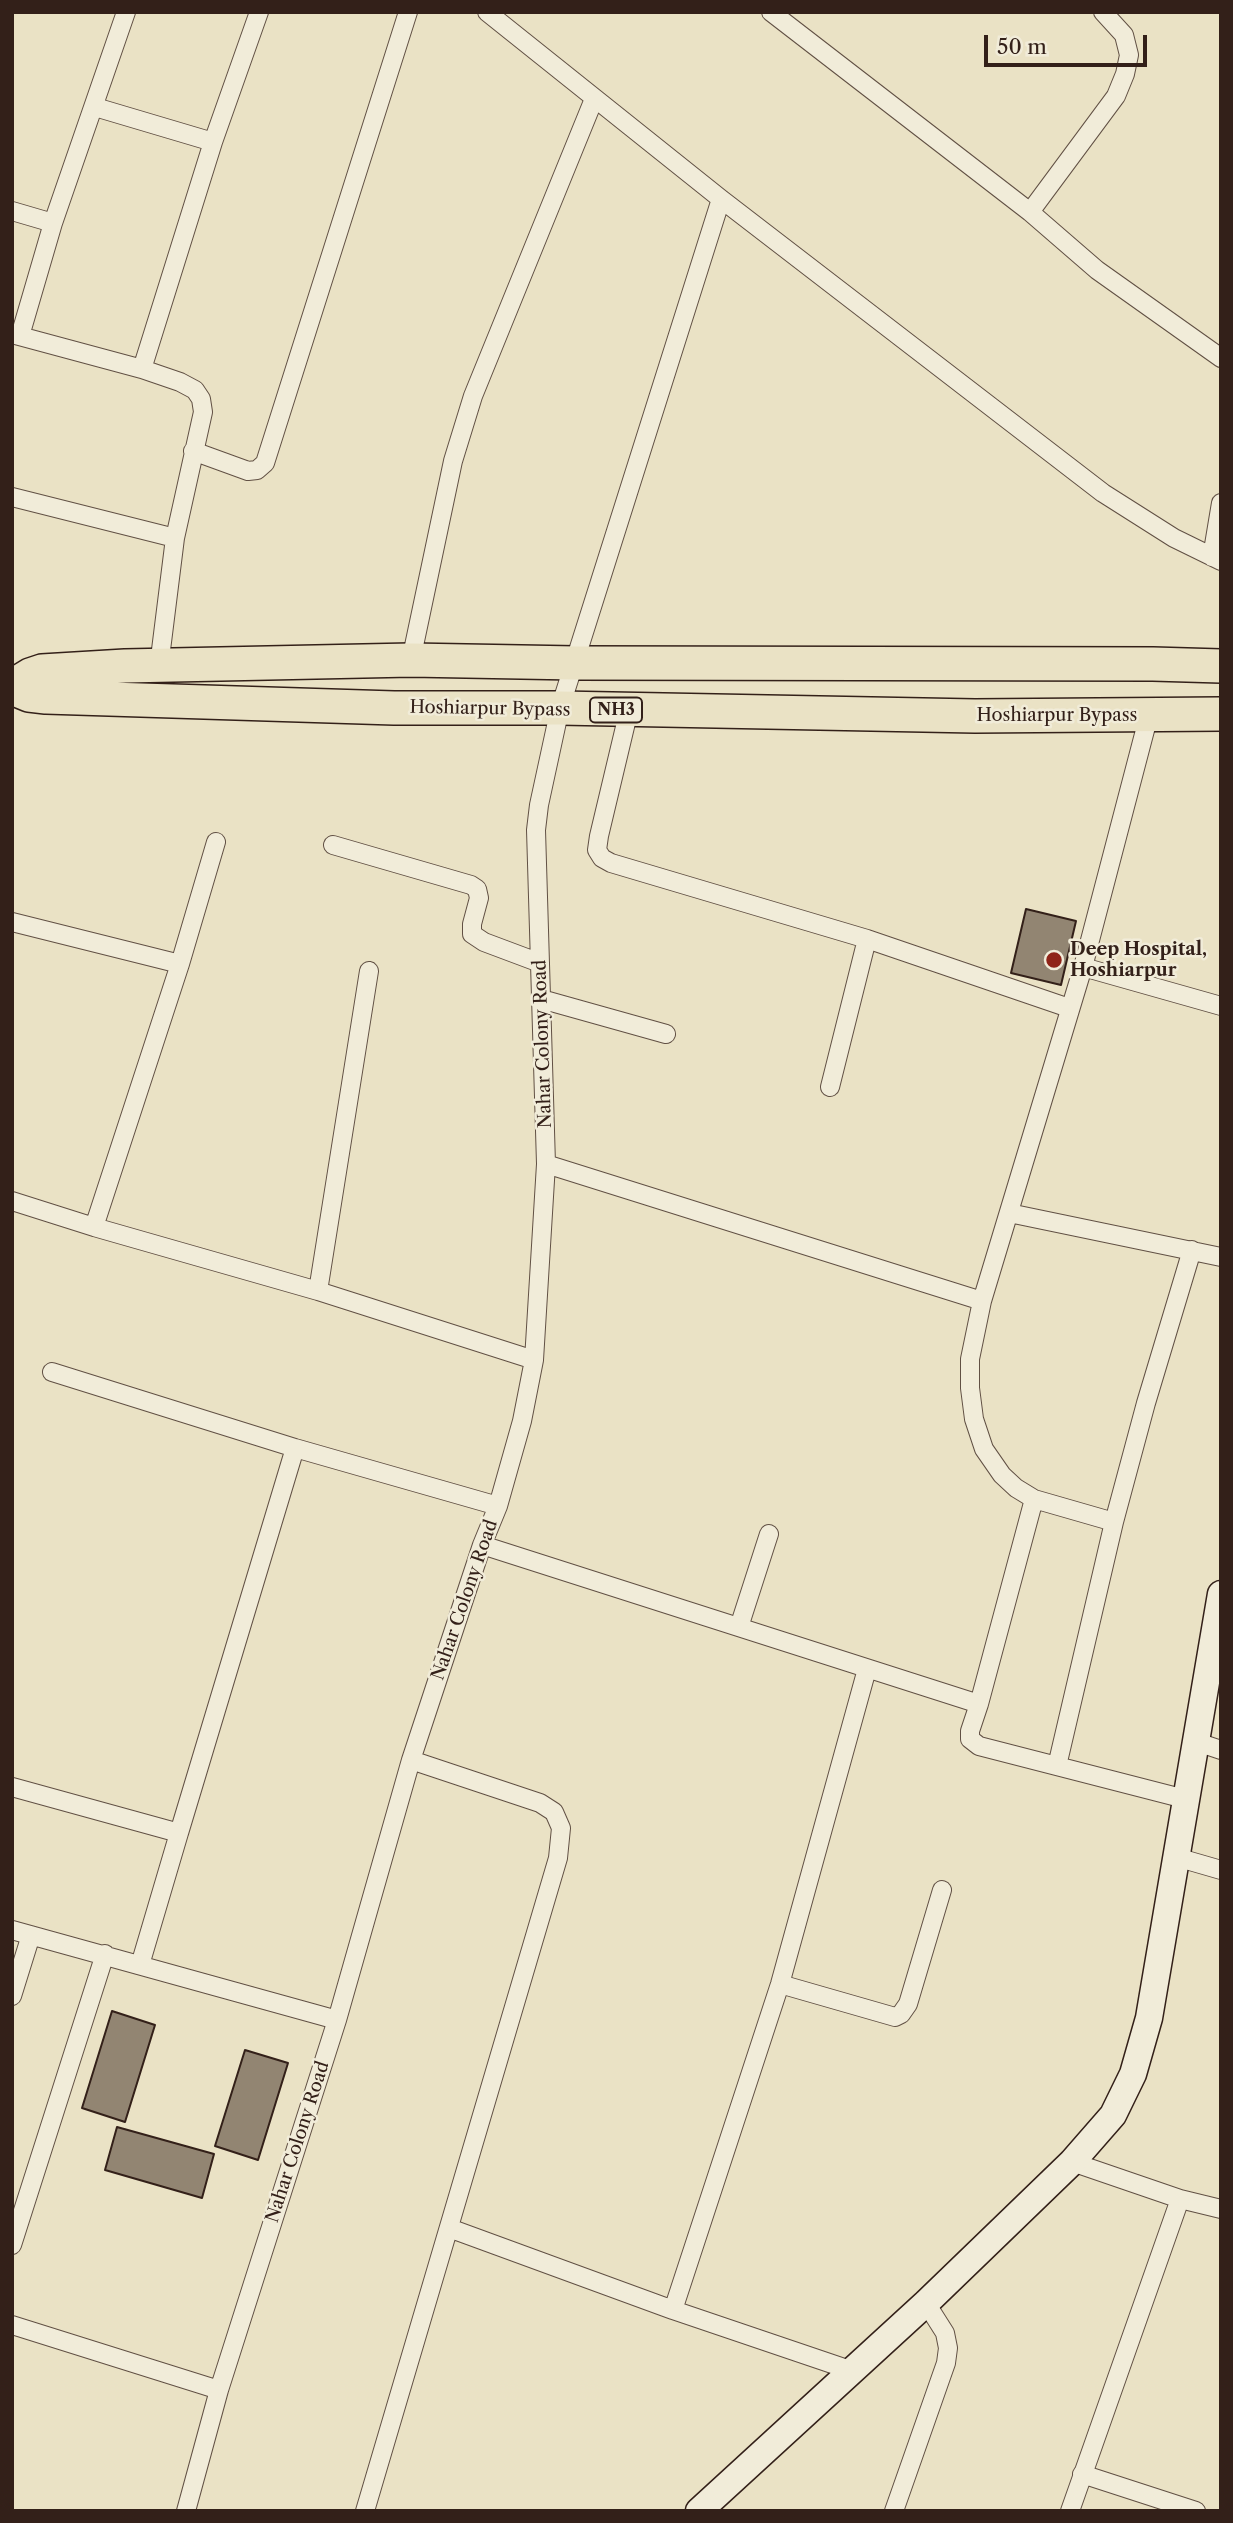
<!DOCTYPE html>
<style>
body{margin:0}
#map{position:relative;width:1233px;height:2523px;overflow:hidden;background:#eae2c5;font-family:"Libre Caslon Text",serif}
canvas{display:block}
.frame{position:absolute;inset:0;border:14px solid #332019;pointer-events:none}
.scale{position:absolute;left:984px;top:35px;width:163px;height:32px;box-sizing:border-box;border:4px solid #332019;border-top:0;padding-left:9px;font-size:21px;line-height:24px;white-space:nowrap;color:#332019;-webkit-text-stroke:5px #f1ecd9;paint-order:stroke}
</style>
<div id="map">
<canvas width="1233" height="2523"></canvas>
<div class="frame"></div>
<div class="scale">50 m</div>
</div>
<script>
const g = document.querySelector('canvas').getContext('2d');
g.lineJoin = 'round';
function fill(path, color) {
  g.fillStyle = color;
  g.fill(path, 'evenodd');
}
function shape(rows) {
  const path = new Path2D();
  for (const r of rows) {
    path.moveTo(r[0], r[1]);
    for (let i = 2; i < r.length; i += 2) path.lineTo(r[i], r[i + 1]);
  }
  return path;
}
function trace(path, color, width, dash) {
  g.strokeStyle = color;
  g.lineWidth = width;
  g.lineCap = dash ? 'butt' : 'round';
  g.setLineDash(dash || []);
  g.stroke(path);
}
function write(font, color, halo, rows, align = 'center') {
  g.font = font + ' "Libre Caslon Text",serif';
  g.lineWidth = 5;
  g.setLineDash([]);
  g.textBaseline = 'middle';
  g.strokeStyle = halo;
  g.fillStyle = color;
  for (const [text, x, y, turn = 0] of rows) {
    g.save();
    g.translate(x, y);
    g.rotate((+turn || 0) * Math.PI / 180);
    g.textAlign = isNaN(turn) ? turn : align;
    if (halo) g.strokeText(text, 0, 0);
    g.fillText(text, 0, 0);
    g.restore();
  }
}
const building = shape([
 [1026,909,1076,921,1061,985,1011,973,1026,909],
 [112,2011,155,2025,125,2122,82,2108,112,2011],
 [245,2050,288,2063,258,2160,215,2146,245,2050],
 [117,2127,214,2154,202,2198,105,2170,117,2127]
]);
fill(building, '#928572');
trace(building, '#332019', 2);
const street = shape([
 [487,12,721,199,1103,493,1174,538,1221,561],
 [771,12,1030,212,1097,270,1221,358],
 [95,107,213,142],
 [12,211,53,223],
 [1030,212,1116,96,1125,74,1129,55,1124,35,1103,12],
 [12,334,142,369,180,382,195,390,201,399,203,412,175,538,159,666],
 [20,336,53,223,126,12],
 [142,369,213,142,259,12],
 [193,451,248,471,257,470,265,463,408,12],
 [12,497,175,538],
 [1212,557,1221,503],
 [411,660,453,461,473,396,594,99],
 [629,710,599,836,597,850,602,858,611,863,867,939,1069,1008],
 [333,845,471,885,477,889,479,898,472,924,472,934,484,942,540,963],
 [12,922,180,964,94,1227],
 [180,964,216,842],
 [1083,967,1221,1006],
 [541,999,666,1034],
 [830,1087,867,939],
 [546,1164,982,1301],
 [12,1201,94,1227,318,1291,534,1360],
 [1009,1213,1221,1257],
 [318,1291,369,971],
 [52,1372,295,1448,498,1506],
 [1114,1522,1034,1499,1016,1488,1002,1475,984,1449,974,1419,970,1388,970,1359,982,1301,1083,967,1149,715],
 [482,1545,979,1704,970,1731,970,1739,979,1746,1185,1799],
 [739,1627,769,1534],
 [979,1704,1034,1499],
 [1194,1741,1221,1750],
 [1057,1766,1114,1522,1146,1403,1192,1250],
 [12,1787,179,1833,295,1448],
 [1176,1857,1221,1870],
 [12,1930,337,2020],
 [140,1965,179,1833],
 [780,1984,895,2017,901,2014,908,2004,942,1890],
 [12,1996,31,1935],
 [1072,2162,1180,2199,1221,2209],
 [449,2228,673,2310,850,2370],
 [12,2245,105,1954],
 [673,2310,780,1984,867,1669],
 [12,2325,219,2390],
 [1082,2474,1196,2511],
 [186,2511,219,2390,337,2020,411,1760,482,1545,498,1506,522,1421,534,1360,546,1164,536,830,539,805,560,708,721,199],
 [365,2511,558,1858,561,1828,554,1812,540,1803,411,1760],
 [894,2511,946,2363,948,2348,945,2333,926,2303],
 [1070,2511,1180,2199]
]);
const secondary = shape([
 [699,2511,926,2303,1072,2162,1113,2115,1133,2074,1149,2018,1221,1594]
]);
const highway = shape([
 [12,686,30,675,42,671,125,666,411,660,576,663,1153,664,1221,666],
 [12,688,29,695,46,697,394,708,560,708,975,716,1221,714]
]);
trace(street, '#615044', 20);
trace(secondary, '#332019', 29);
trace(highway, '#332019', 36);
trace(street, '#f1ecd9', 18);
trace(secondary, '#f1ecd9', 26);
trace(highway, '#eae2c5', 33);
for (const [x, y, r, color] of [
 [1054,960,9,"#8f2418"]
]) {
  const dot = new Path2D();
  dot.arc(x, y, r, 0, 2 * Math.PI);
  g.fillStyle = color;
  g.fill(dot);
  trace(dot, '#f1ecd9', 2.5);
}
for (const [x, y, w] of [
 [616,710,52]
]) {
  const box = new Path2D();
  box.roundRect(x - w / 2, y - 12.5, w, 25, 5);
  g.fillStyle = '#f1ecd9';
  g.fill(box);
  trace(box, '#332019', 2);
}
write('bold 16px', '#332019', null, [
 ["NH3",616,710]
]);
write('18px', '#332019', '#f1ecd9', [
 ["Hoshiarpur Bypass",490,709,1],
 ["Hoshiarpur Bypass",1057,716],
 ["Nahar Colony Road",543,1044,-92],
 ["Nahar Colony Road",465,1600,-71],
 ["Nahar Colony Road",298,2142,-72]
]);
write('bold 18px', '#332019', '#f1ecd9', [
 ["Deep Hospital,",1070,950],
 ["Hoshiarpur",1070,971]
], 'left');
</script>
